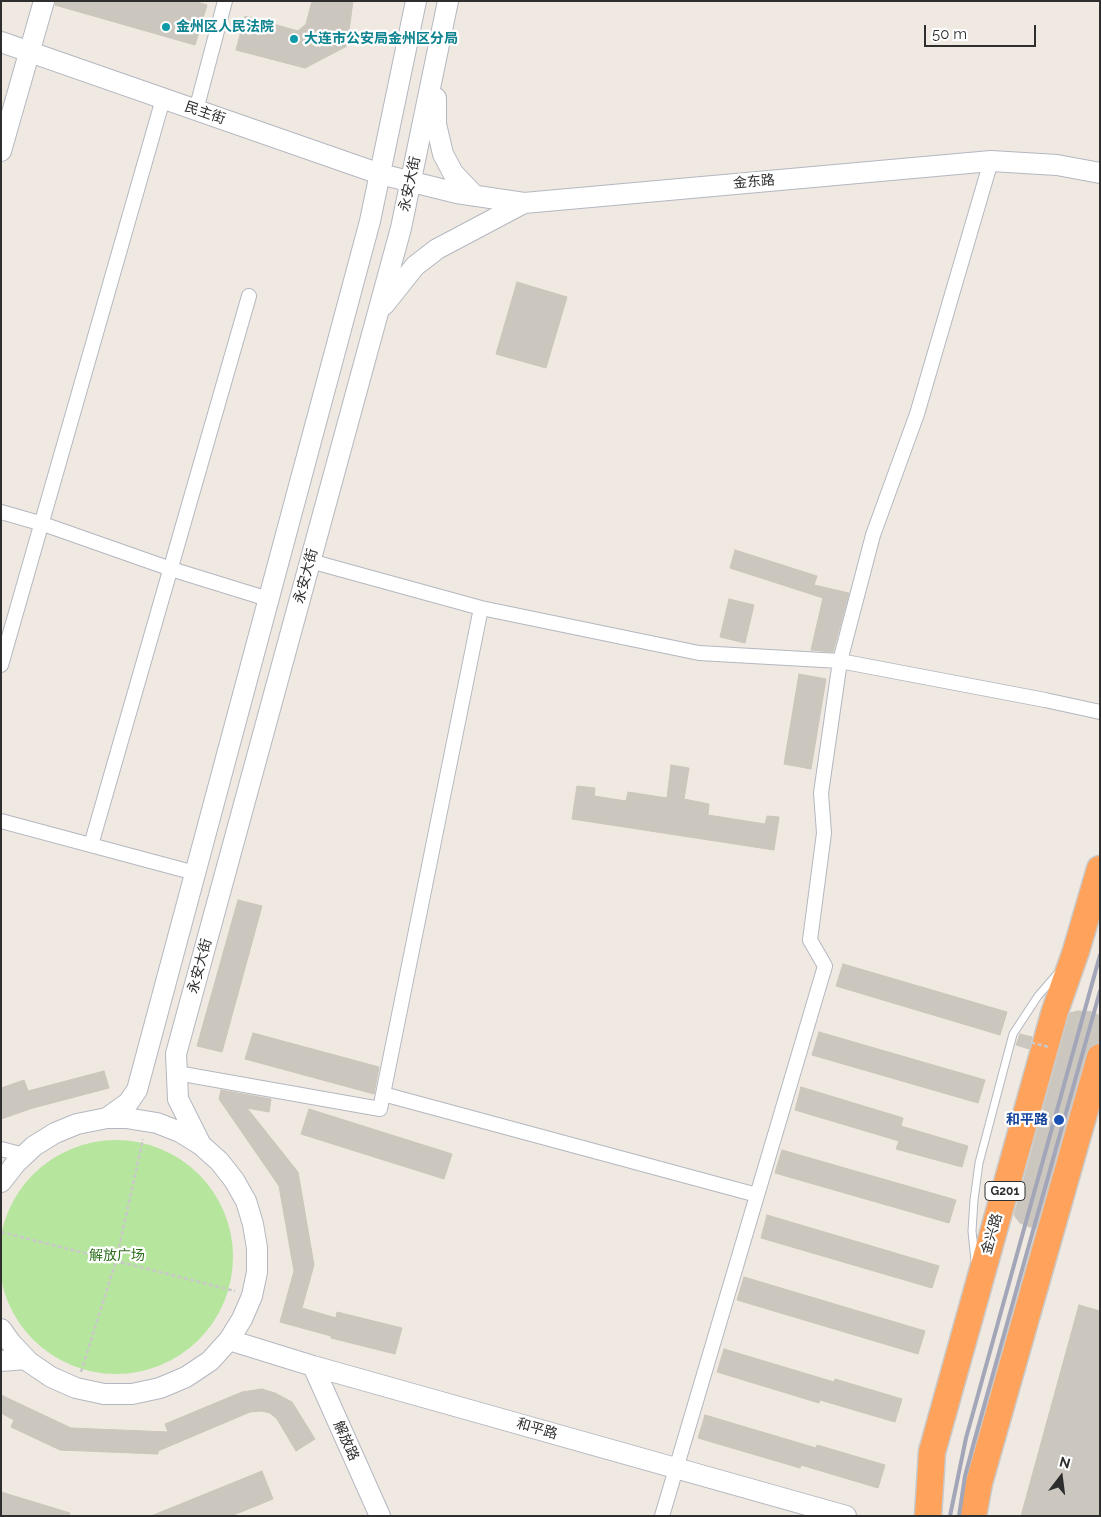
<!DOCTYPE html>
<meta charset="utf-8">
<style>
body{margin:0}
#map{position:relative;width:1101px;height:1517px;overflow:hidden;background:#efe9e1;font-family:Raleway,sans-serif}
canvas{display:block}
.frame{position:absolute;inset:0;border:2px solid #2e2e2e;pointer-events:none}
.north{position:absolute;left:1036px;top:1452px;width:50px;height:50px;-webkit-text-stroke:4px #fff;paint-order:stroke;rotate:15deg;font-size:14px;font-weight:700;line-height:20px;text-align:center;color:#2e2e2e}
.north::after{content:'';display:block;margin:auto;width:18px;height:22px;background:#2e2e2e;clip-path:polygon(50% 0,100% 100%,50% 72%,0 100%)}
.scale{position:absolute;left:924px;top:25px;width:112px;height:22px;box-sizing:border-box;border:2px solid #2e2e2e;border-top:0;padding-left:6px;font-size:15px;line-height:18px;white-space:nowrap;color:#2e2e2e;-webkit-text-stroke:4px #fff;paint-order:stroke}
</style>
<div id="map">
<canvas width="1101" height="1517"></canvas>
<div class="frame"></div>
<div class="north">N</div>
<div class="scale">50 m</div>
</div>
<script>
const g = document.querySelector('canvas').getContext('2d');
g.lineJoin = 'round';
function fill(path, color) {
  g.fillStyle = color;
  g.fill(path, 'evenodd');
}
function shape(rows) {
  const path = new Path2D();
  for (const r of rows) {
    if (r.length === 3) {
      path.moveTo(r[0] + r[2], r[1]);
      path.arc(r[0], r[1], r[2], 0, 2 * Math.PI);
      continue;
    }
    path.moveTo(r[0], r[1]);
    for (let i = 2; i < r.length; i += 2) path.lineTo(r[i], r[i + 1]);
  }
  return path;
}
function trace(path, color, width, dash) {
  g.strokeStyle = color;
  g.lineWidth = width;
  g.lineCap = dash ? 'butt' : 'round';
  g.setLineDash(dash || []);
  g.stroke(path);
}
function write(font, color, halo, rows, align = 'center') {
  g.font = font + ' Raleway,"Noto Sans SC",sans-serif';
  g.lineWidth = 4.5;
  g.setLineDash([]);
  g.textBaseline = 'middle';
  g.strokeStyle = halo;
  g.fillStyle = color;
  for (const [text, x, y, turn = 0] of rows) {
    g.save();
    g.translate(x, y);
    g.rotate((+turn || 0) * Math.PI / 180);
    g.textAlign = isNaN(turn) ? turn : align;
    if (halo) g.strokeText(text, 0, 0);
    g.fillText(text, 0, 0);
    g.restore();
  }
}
fill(shape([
 [116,1257,117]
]), '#b6e59e');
const building = shape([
 [56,1,194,1,207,5,195,45,55,5,56,1],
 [312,1,353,1,347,46,305,68,236,50,245,16,298,31,306,24,312,1],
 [517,282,567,297,546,368,496,354,517,282],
 [735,550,817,576,814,585,849,593,833,652,811,650,823,598,730,568,735,550],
 [729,599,754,605,745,643,720,637,729,599],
 [799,674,826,679,811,769,784,764,799,674],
 [671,765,689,768,684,799,709,804,708,815,765,824,767,816,779,817,774,850,572,819,577,786,595,788,594,796,626,801,628,792,667,798,671,765],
 [238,900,262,906,222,1052,197,1046,238,900],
 [843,964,1007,1012,1000,1035,836,986,843,964],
 [1078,1011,1093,1012,1100,1016,1100,1042,1090,1046,1086,1053,1036,1229,1033,1228,1020,1223,1014,1215,1069,1016,1070,1013,1078,1011],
 [819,1032,985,1080,978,1103,812,1055,819,1032],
 [253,1033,379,1067,374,1094,245,1059,253,1033],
 [1020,1034,1032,1037,1029,1049,1016,1045,1020,1034],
 [104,1071,109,1088,33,1108,1,1119,1,1088,24,1080,28,1091,104,1071],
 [801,1087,903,1118,901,1126,968,1146,962,1167,896,1149,899,1141,795,1110,801,1087],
 [221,1090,271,1099,269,1112,247,1108,298,1172,314,1265,302,1308,336,1318,337,1312,402,1328,395,1354,331,1338,331,1336,280,1322,294,1271,279,1186,219,1099,221,1090],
 [309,1109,452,1154,444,1179,301,1134,309,1109],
 [782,1150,956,1200,949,1223,775,1173,782,1150],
 [767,1215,939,1266,932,1288,761,1238,767,1215],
 [744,1277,925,1331,918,1354,737,1300,744,1277],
 [1079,1305,1100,1311,1100,1516,1021,1516,1079,1305],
 [724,1349,834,1382,835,1379,902,1399,895,1422,820,1400,819,1403,717,1372,724,1349],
 [262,1389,275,1393,292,1402,315,1439,296,1451,277,1419,270,1413,262,1411,250,1412,158,1451,158,1454,60,1450,11,1427,14,1420,1,1413,1,1395,71,1428,168,1432,165,1424,242,1392,262,1389],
 [705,1415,816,1448,817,1445,885,1465,878,1488,801,1465,800,1468,698,1438,705,1415],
 [262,1471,273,1499,231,1516,151,1516,262,1471],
 [1,1492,70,1513,69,1516,1,1516,1,1492]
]);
fill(building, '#cbc7bf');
trace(building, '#cbc5ba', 1);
const lane = shape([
 [975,1261,972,1231,974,1200,979,1163,1013,1034,1038,996,1057,974]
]);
const street = shape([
 [196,110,225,1],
 [1,512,43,524,171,569,268,599],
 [481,608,699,653,840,661,1045,700,1100,712],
 [1,665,163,99],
 [1,821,195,873],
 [91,845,249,296],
 [177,1073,380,1109,481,608,310,561],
 [383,1094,757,1195],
 [1,1149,24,1155],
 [662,1516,825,966,810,940,824,833,821,793,840,661,873,535,917,414,991,161]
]);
const secondary = shape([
 [1,42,380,174,457,193,524,203,991,161,1057,165,1100,173],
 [436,98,436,124,443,154,453,173,475,196],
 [1,151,44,1],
 [384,305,415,266,437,249,524,203],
 [107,1118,128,1103,137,1090,370,221,416,1],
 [201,1145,178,1099,176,1054,401,228,448,1],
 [1,1182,16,1163,34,1146,55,1133,77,1124,107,1118,126,1118,157,1123,180,1132,201,1145,219,1161,234,1180,246,1201,253,1224,257,1248,257,1272,252,1296,242,1319,229,1340,210,1361,186,1377,160,1388,132,1394,104,1394,76,1388,51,1377,29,1362,11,1343,1,1329],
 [229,1340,313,1366,846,1516],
 [1,1361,26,1359],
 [313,1366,380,1516]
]);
const highway = shape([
 [928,1516,932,1452,1055,1011,1076,951,1100,869],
 [973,1516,979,1483,1100,1057]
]);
trace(lane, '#b4b7c1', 9);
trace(street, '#b4b7c1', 16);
trace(secondary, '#b4b7c1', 22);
trace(highway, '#c9c9c9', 29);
trace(shape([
 [1,1232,235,1291],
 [81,1372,116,1261,143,1139]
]), '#c9c9c9', 2.5, [4, 2.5]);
trace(lane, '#fff', 7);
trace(street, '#fff', 14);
trace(secondary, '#fff', 20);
trace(highway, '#ffa35c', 26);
trace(shape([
 [950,1516,966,1438,1100,955],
 [959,1516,965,1476,974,1442,1100,991]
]), '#a3a6b8', 4);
trace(shape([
 [1023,1047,1025,1041,1049,1047]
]), '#c9c9c9', 2.5, [4, 2.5]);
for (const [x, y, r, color] of [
 [166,27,5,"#0f9aa8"],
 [294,39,5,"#0f9aa8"],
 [1059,1120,6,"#1a4fb4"]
]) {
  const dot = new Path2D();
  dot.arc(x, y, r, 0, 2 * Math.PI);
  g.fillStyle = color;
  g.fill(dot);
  trace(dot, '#fff', 2);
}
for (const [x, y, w] of [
 [1005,1191,40]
]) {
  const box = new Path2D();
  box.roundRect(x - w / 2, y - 9.5, w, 19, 4);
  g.fillStyle = '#fff';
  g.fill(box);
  trace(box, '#2e2e2e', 1);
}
write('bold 12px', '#2e2e2e', null, [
 ["G201",1005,1191]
]);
write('bold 14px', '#0d838f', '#fff', [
 ["金州区人民法院",176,27],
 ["大连市公安局金州区分局",304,39]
], 'left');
write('14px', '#2e2e2e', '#fff', [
 ["民主街",205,113,19],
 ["金东路",754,182,-5],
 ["永安大街",410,184,-78],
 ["永安大街",306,576,-75],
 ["永安大街",200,966,-75],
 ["金兴路",992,1234,-74],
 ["和平路",537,1429,16],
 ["解放路",346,1441,66]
]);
write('bold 14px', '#164399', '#fff', [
 ["和平路",1048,1120]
], 'right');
write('14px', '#2c6e1b', '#fff', [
 ["解放广场",117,1256]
]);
</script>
